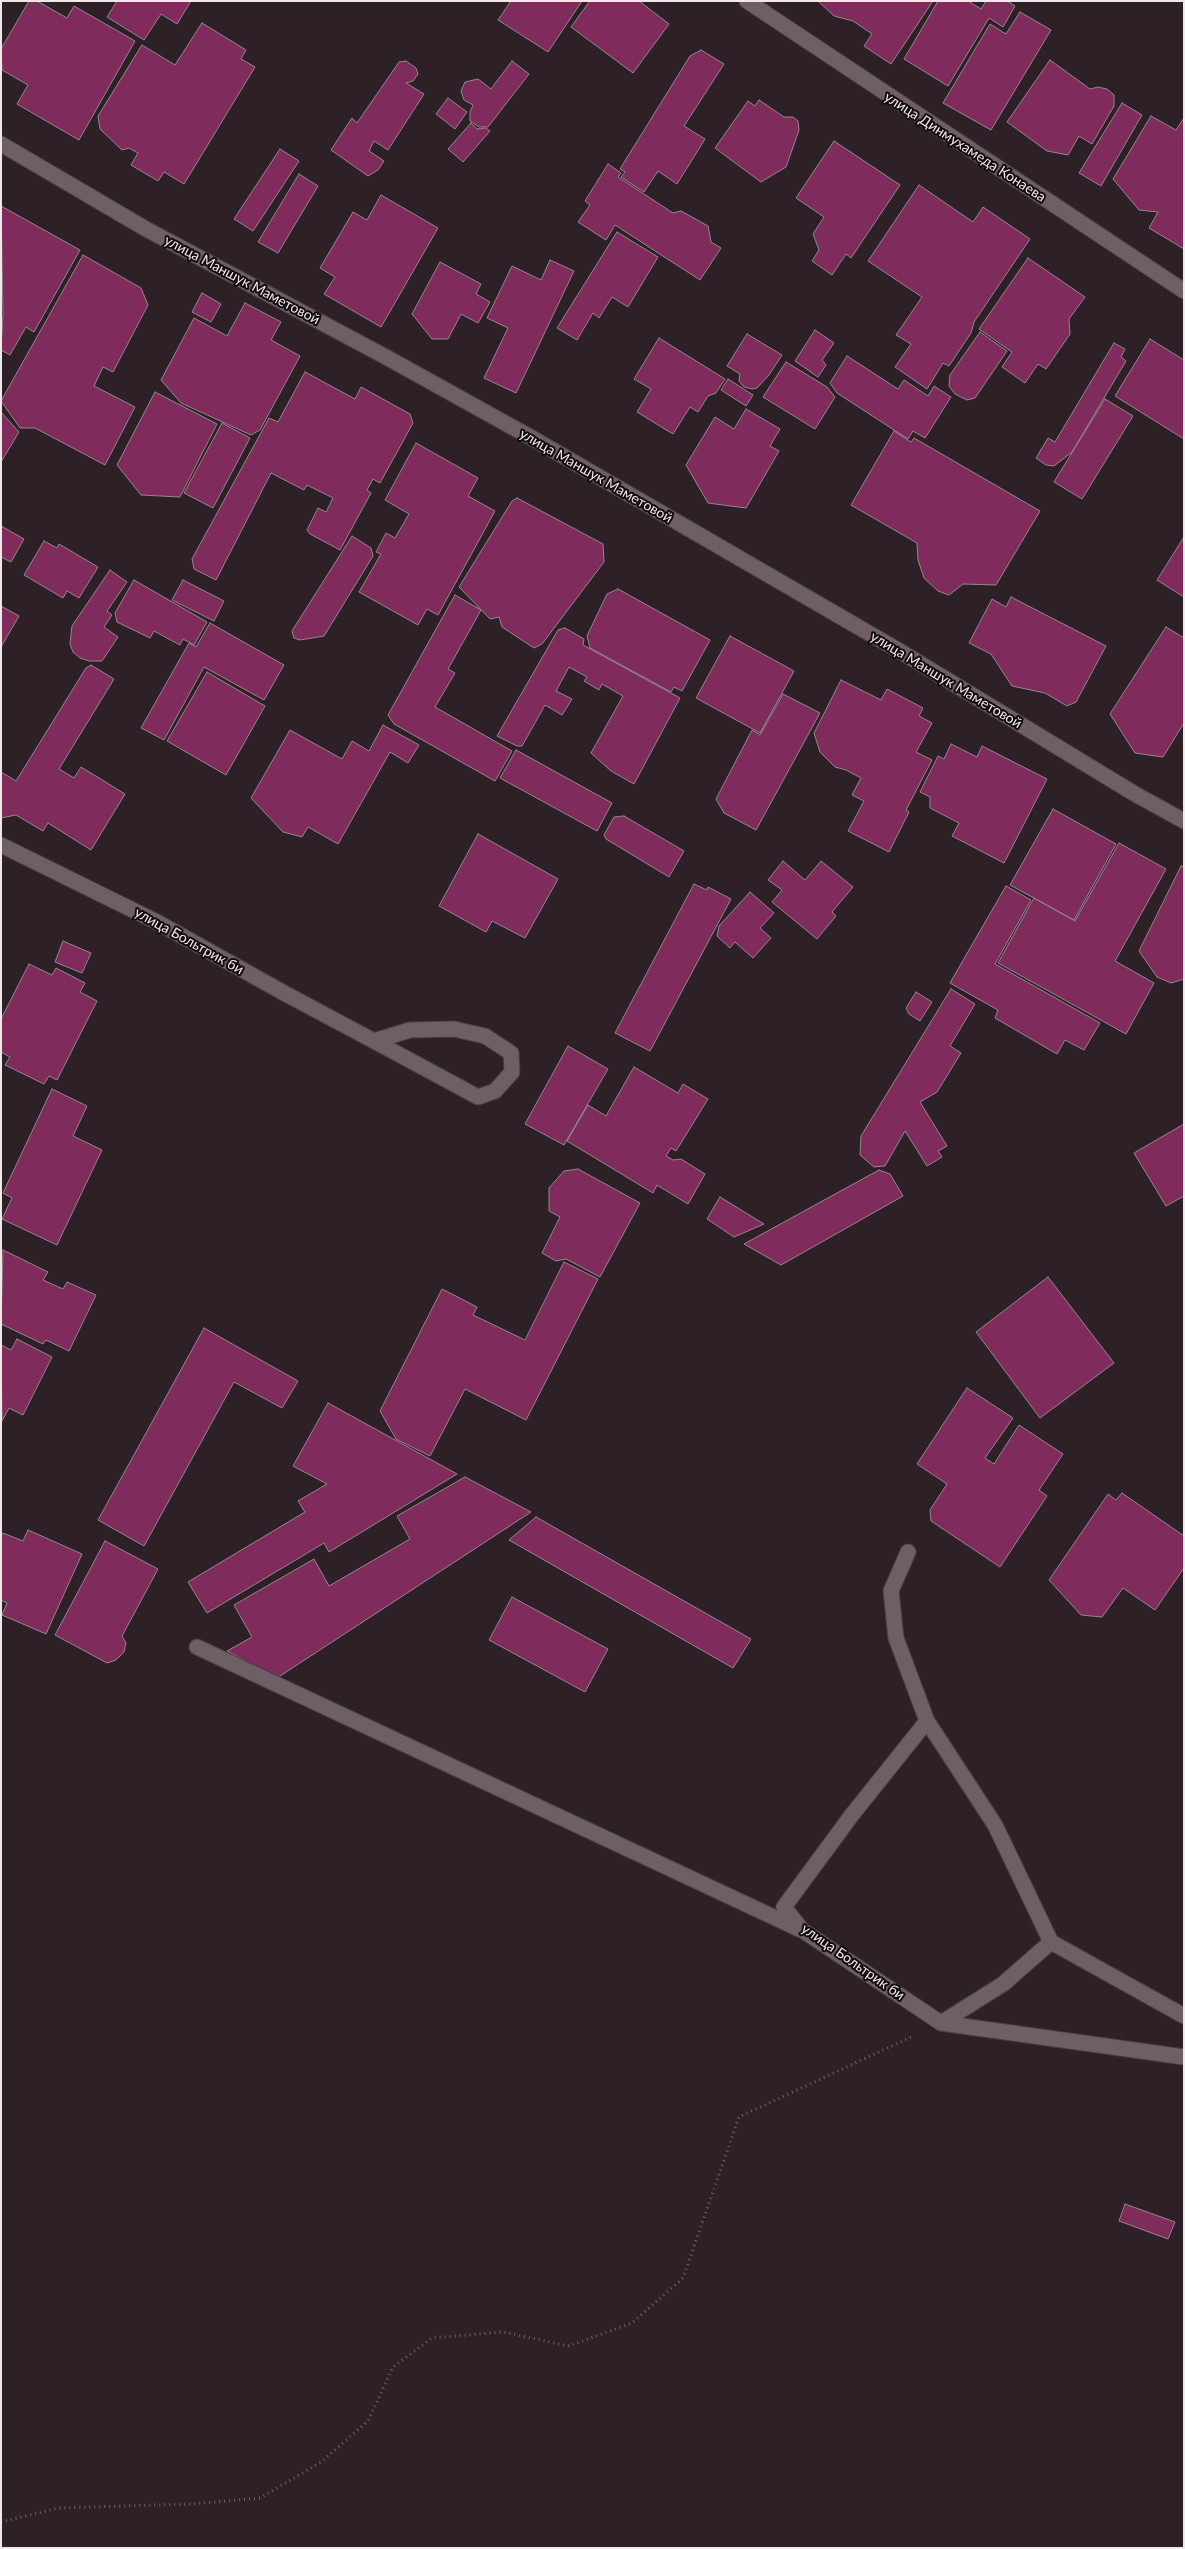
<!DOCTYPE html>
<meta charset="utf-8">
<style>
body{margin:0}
#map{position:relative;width:1185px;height:2549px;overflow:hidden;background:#2d2127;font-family:Lato,sans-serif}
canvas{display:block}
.frame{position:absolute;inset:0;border:2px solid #f1e8ec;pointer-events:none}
</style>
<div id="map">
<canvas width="1185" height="2549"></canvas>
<div class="frame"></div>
</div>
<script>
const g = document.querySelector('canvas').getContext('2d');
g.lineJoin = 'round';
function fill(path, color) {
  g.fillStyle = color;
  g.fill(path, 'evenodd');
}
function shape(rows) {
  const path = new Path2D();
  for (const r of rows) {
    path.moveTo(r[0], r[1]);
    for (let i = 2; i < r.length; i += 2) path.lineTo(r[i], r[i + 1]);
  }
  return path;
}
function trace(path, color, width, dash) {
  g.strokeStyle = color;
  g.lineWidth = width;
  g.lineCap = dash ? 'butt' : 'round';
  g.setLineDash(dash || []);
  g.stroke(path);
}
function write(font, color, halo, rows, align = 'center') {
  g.font = font + ' Lato,sans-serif';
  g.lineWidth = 4;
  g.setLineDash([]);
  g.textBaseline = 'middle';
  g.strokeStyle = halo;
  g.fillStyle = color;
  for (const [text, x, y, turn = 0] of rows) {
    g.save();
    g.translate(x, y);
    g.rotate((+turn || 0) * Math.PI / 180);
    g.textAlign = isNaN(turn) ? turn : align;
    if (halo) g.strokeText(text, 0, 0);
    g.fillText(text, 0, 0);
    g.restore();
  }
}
const building = shape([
 [29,1,37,1,67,18,74,6,135,41,79,140,17,104,28,85,2,70,1,49,29,1],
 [117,1,191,1,177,24,161,14,144,40,107,17,117,1],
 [511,1,582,1,548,52,498,20,511,1],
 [590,1,639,1,669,24,633,73,571,27,590,1],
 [818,1,933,1,891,64,864,46,872,34,853,21,834,16,818,1],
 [938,1,968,1,981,9,986,1,1007,1,1015,6,1003,27,989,18,948,86,904,59,938,1],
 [1020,12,1051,30,991,130,943,103,990,24,1006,34,1020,12],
 [202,23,246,50,241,59,255,67,184,184,164,172,158,181,131,165,138,153,129,148,122,150,100,129,98,116,142,45,175,65,202,23],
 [701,50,724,64,684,126,705,139,677,184,658,171,644,192,621,177,625,172,620,169,690,56,701,50],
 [1050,60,1090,89,1098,87,1107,89,1114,95,1114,106,1092,144,1079,136,1068,155,1047,151,1007,122,1050,60],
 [406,61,416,68,418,74,413,81,406,83,424,94,388,150,374,141,369,151,384,161,378,170,368,176,331,150,352,118,357,123,399,62,406,61],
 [512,61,529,74,488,127,479,127,470,121,470,112,473,105,464,100,461,91,465,82,478,79,491,89,512,61],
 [448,98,467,112,455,129,436,114,448,98],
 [759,100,784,117,793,117,798,121,799,130,786,167,761,182,715,148,748,101,755,106,759,100],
 [1122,103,1142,115,1101,186,1079,173,1122,103],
 [1151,116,1176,130,1184,118,1184,249,1149,228,1158,212,1139,210,1113,179,1151,116],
 [471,123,477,129,486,128,490,131,463,162,448,149,471,123],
 [834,141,900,185,851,258,846,254,832,275,812,261,819,250,813,234,824,217,796,198,834,141],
 [280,149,299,161,253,231,234,219,280,149],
 [608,164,621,173,618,177,673,213,681,211,708,226,711,242,721,248,700,280,615,225,606,240,578,222,590,205,585,201,608,164],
 [299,174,318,186,278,253,258,242,299,174],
 [919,185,973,222,983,207,1030,239,974,322,971,333,949,366,943,363,927,389,895,367,911,344,896,335,922,297,868,261,919,185],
 [381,195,438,228,381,327,324,294,335,277,320,268,353,212,367,220,381,195],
 [1,206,80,250,34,332,26,327,10,355,1,350,3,314,1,206],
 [617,232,658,257,628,307,612,297,599,318,593,313,577,340,557,328,617,232],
 [83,255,141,288,148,305,113,372,103,367,94,386,135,407,105,465,35,428,20,428,1,401,83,255],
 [1028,258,1085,297,1069,319,1070,334,1046,369,1038,364,1025,383,1002,367,1012,352,979,329,1028,258],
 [550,260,574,271,516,393,484,378,508,328,487,318,512,266,541,280,550,260],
 [440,262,481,284,476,294,490,302,478,323,461,314,448,339,432,339,412,314,440,262],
 [202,293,221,304,211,322,192,312,202,293],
 [245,303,281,322,271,340,300,356,260,430,251,435,181,403,161,380,194,318,227,336,245,303],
 [815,330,834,343,822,360,826,365,818,377,795,361,815,330],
 [980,332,1007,351,975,398,967,400,955,394,949,386,950,375,980,332],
 [747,334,782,355,769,375,757,388,752,389,744,387,739,381,740,374,727,366,747,334],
 [659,338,725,379,716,393,708,396,698,412,690,407,673,434,637,412,651,389,634,379,659,338],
 [1150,339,1184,360,1184,439,1115,396,1150,339],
 [1114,343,1125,349,1121,357,1126,361,1072,452,1054,466,1046,465,1036,458,1048,438,1055,442,1114,343],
 [847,356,898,389,904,380,928,396,934,386,951,397,925,438,913,431,908,439,837,393,830,383,847,356],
 [786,362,827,387,835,397,815,429,763,397,786,362],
 [305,372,355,399,361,387,410,414,413,423,380,483,373,479,367,490,371,493,340,550,310,534,307,530,318,508,326,512,333,498,307,485,304,490,271,473,216,580,194,569,192,559,269,418,278,422,305,372],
 [728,379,753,395,746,406,721,390,728,379],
 [155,392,217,424,180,497,141,495,117,465,155,392],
 [1105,399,1133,416,1082,499,1054,482,1105,399],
 [746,409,780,429,770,446,779,451,746,508,708,503,686,465,715,417,734,429,746,409],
 [1,412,19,432,1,462,1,412],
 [222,423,250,438,213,508,184,493,222,423],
 [894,431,911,442,914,438,1040,511,996,585,963,584,949,595,938,591,924,578,918,560,917,543,851,505,894,431],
 [416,443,478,478,468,496,495,511,438,615,427,609,418,625,359,592,381,554,376,552,386,533,395,538,409,514,385,500,416,443],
 [517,498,603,544,604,562,542,644,534,648,502,627,499,617,490,619,459,587,512,501,517,498],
 [1,526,24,539,11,562,1,557,1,526],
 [352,536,371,548,373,556,324,636,300,640,294,638,292,631,352,536],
 [1184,537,1184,597,1157,580,1184,537],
 [44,541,57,548,59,544,98,567,79,598,67,591,63,598,24,575,44,541],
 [110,570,127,582,107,611,112,615,104,627,118,637,102,661,89,661,80,658,73,652,70,644,72,626,110,570],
 [134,580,207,622,194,645,183,639,180,645,154,631,150,638,117,622,115,613,134,580],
 [183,580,224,601,214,621,172,600,183,580],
 [618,589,710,640,682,691,674,687,671,692,590,648,587,636,607,594,618,589],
 [455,595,481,610,448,669,455,673,435,707,512,751,495,781,394,724,388,715,455,595],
 [1011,597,1106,646,1076,702,1067,706,1045,693,1012,686,991,654,969,643,992,599,1006,607,1011,597],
 [1,606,19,616,1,647,1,606],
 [210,623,284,665,264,700,204,667,164,740,141,728,189,643,196,647,210,623],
 [1166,627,1184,638,1184,723,1163,757,1135,753,1110,714,1166,627],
 [565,628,584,639,583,645,680,698,634,784,611,771,591,753,623,696,602,684,599,690,584,681,587,677,569,667,556,691,572,699,562,715,545,705,522,746,517,746,497,736,558,630,565,628],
 [730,636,794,671,760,733,696,698,730,636],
 [91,665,114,679,59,769,74,778,81,767,125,794,91,850,48,823,43,831,16,815,1,818,1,772,16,781,86,668,91,665],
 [207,672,265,706,226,775,167,741,207,672],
 [841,680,881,700,887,689,923,708,919,716,932,723,916,752,932,760,906,810,909,812,889,852,848,831,864,801,852,795,861,778,846,770,835,767,820,752,814,733,841,680],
 [783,694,820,713,756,830,724,813,716,799,752,730,760,735,783,694],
 [383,725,419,745,408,763,390,752,338,844,308,827,302,837,283,832,251,798,290,730,342,759,352,741,369,751,383,725],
 [951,744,977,757,982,746,1047,779,1004,863,952,836,959,823,930,808,930,797,920,792,938,756,944,759,951,744],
 [516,750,612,803,597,831,500,778,516,750],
 [1053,809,1116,844,1074,920,1010,885,1053,809],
 [624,816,684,851,669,877,606,839,604,835,614,817,624,816],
 [478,834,558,879,525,938,492,921,486,932,439,906,478,834],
 [1119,843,1166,869,1115,961,1154,983,1126,1034,998,963,1034,898,1075,921,1119,843],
 [783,861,805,880,821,861,853,887,832,912,836,916,817,939,772,902,782,890,768,880,783,861],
 [1181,866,1184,867,1184,979,1171,983,1157,977,1139,951,1181,866],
 [694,884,707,890,708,887,731,899,650,1051,615,1033,694,884],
 [1006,886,1031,900,995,964,1100,1023,1084,1050,1065,1040,1057,1054,995,1018,998,1010,950,983,1006,886],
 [750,892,774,913,760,928,771,938,753,958,735,942,730,948,717,936,719,926,750,892],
 [63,941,91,953,82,973,55,962,63,941],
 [29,964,52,975,56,968,85,983,80,992,97,1001,57,1080,49,1076,44,1084,5,1065,10,1057,1,1052,1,1019,29,964],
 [951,989,975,1004,950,1046,961,1053,937,1092,920,1102,947,1146,938,1151,942,1157,927,1166,905,1131,885,1166,874,1167,860,1155,861,1136,951,989],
 [916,992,932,1002,920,1021,909,1014,906,1008,916,992],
 [568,1046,608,1069,564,1145,525,1124,568,1046],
 [634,1067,678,1093,683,1084,708,1099,676,1151,671,1148,666,1156,673,1160,681,1159,705,1174,688,1204,657,1185,653,1193,567,1141,588,1105,606,1116,634,1067],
 [52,1089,87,1106,73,1136,102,1150,57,1245,2,1219,12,1198,3,1193,52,1089],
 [1184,1124,1184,1196,1166,1206,1134,1153,1184,1124],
 [578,1169,640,1203,600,1277,566,1259,556,1261,542,1253,560,1217,549,1211,549,1188,564,1171,578,1169],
 [879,1170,890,1174,903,1196,781,1265,744,1244,879,1170],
 [720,1197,764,1224,734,1237,707,1219,720,1197],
 [3,1250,48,1272,43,1280,63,1289,67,1282,96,1295,69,1351,46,1340,43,1344,1,1324,3,1250],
 [564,1262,598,1279,526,1420,465,1389,430,1456,396,1439,380,1411,442,1289,477,1307,473,1315,525,1340,564,1262],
 [1048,1277,1114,1363,1040,1418,976,1332,1048,1277],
 [204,1328,298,1381,282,1408,234,1382,144,1546,98,1520,204,1328],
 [17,1339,52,1357,23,1415,9,1408,2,1421,1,1345,11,1350,17,1339],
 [967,1388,1013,1418,985,1458,994,1464,1019,1425,1063,1454,1039,1490,1047,1496,1000,1567,931,1521,930,1510,947,1484,917,1464,967,1388],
 [328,1403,457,1474,329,1552,324,1543,207,1613,188,1582,305,1512,298,1501,327,1484,293,1466,328,1403],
 [465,1477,531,1512,277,1678,227,1651,252,1637,234,1605,314,1559,329,1586,410,1539,397,1516,465,1477],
 [1122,1493,1184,1536,1184,1568,1155,1610,1123,1588,1102,1617,1081,1615,1049,1580,1108,1494,1116,1500,1122,1493],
 [536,1517,751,1639,733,1668,509,1540,536,1517],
 [28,1530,82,1554,46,1634,2,1615,7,1603,1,1600,1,1536,3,1533,23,1541,28,1530],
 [105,1541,158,1569,122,1636,126,1643,124,1652,116,1660,107,1663,55,1635,105,1541],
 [512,1597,608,1649,585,1692,489,1640,512,1597],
 [1125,2204,1175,2222,1168,2239,1119,2221,1125,2204]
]);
fill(building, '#7f2c5d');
trace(building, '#96868d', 1);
const minor = shape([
 [747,1,1184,291],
 [1,144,146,229,386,357,532,438,898,650,1135,794,1184,821],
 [1,845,157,922,284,993,374,1041,478,1097,495,1091,512,1072,511,1053,485,1036,454,1029,410,1030,374,1041],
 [908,1552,891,1591,896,1638,927,1721,851,1816,784,1907,802,1930,941,2023,1184,2057],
 [197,1647,799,1929],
 [927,1721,995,1825,1051,1942,1184,2016],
 [941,2023,1003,1984,1051,1942]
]);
trace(minor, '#4a3f45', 17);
trace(shape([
 [1,2522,58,2508,192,2504,260,2498,321,2462,368,2421,393,2367,432,2338,503,2332,569,2346,632,2323,683,2278,739,2117,911,2037]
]), '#6d6268', 3, [1, 4]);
trace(minor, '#6e5f66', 15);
write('14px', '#f1e8ec', '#120c0f', [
 ["улица Динмухамеда Конаева",965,147,33],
 ["улица Маншук Маметовой",242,280,28],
 ["улица Маншук Маметовой",596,476,30],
 ["улица Маншук Маметовой",946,680,31],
 ["улица Больтрик би",189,941,29],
 ["улица Больтрик би",853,1962,35]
]);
</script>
